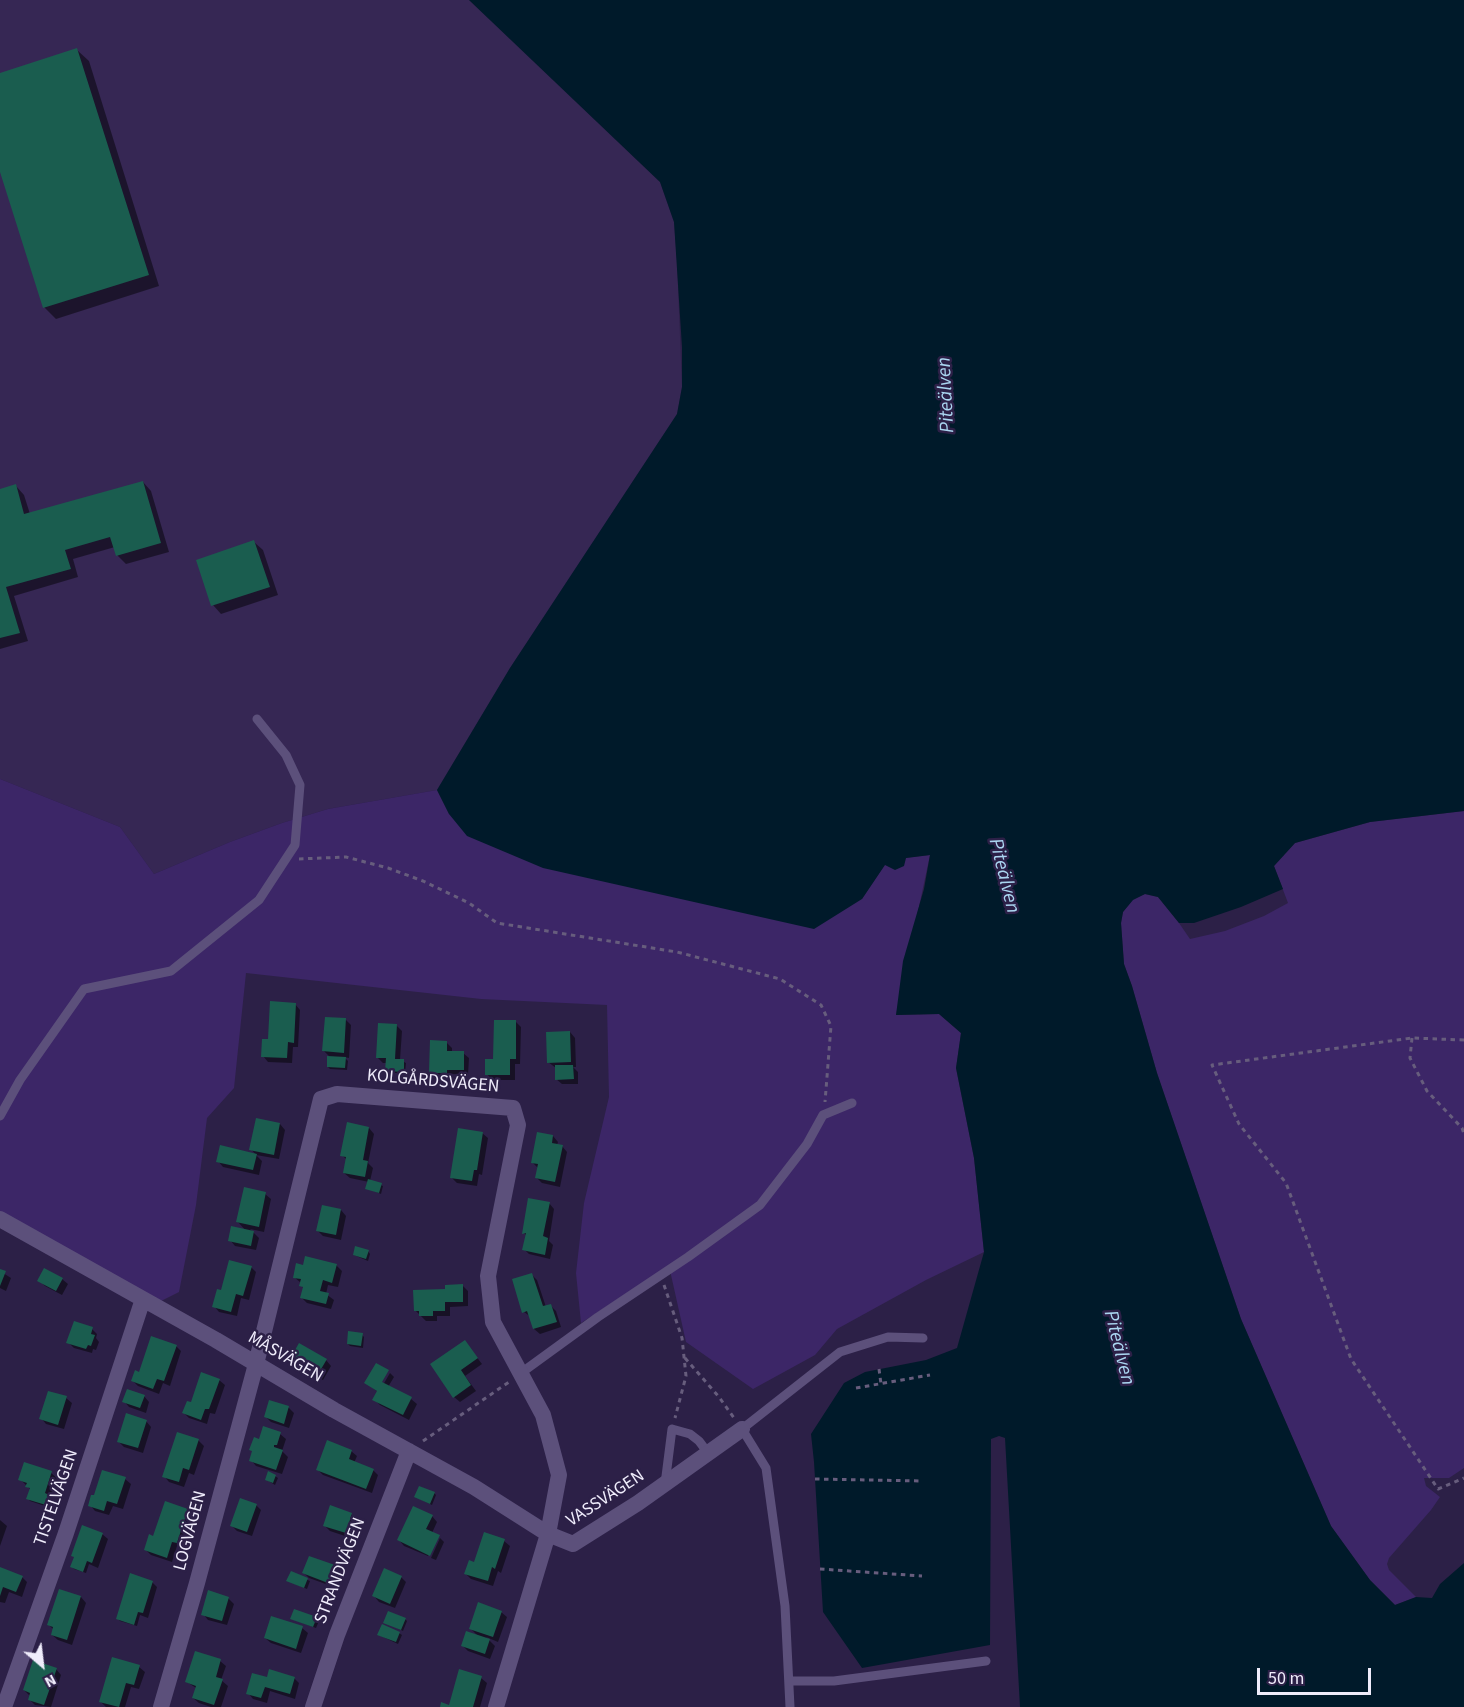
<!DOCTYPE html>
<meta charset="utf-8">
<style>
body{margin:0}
#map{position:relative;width:1464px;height:1707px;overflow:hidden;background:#2c2047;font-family:"Source Sans 3",sans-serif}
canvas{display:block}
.north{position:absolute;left:12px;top:1635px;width:60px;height:60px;-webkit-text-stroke:4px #2c2047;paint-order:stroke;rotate:152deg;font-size:16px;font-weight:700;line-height:24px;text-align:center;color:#efecfb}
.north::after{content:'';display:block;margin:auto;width:21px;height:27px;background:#efecfb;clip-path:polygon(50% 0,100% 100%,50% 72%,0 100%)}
.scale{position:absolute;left:1257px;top:1668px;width:114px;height:27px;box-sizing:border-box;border:3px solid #efecfb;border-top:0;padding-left:8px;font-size:18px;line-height:21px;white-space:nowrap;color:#efecfb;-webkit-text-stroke:4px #2c2047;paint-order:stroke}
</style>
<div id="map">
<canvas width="1464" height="1707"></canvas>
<div class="north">N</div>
<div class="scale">50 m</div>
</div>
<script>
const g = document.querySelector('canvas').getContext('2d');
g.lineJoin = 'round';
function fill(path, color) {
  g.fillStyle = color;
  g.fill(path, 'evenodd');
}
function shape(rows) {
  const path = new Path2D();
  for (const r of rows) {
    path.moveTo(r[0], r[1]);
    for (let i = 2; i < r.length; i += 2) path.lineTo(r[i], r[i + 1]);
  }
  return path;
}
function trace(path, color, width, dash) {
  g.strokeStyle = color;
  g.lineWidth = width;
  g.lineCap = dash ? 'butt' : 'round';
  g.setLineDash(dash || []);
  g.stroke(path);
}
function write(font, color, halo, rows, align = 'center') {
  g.font = font + ' "Source Sans 3",sans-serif';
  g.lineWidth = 5;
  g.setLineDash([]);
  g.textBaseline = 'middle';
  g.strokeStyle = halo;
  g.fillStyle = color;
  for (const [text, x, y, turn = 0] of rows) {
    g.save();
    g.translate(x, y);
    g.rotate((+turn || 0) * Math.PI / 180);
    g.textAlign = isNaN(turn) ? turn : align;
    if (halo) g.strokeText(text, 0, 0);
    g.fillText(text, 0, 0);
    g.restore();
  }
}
fill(shape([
 [0,0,469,0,660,182,674,222,677,260,682,387,677,414,510,668,437,790,328,809,282,823,230,842,154,874,120,827,0,779]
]), '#362754');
fill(shape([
 [0,779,120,827,154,874,230,842,282,823,328,809,437,790,449,814,862,899,885,864,905,858,930,855,896,1015,939,1014,961,1033,956,1068,974,1158,984,1252,926,1280,837,1329,815,1355,753,1389,686,1342,669,1266,581,1323,576,1273,584,1203,609,1097,607,1005,481,999,246,973,234,1088,207,1118,196,1205,179,1292,157,1303,0,1213],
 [1464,811,1464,1468,1449,1478,1424,1478,1426,1486,1440,1497,1431,1510,1389,1558,1387,1564,1389,1570,1416,1597,1395,1605,1370,1580,1331,1526,1241,1319,1157,1073,1132,986,1124,964,1121,923,1123,912,1133,899,1145,894,1158,897,1179,923,1190,939,1225,931,1264,916,1288,903,1274,866,1295,843,1370,822]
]), '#3c2667');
fill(shape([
 [469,0,1464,0,1464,811,1370,822,1295,843,1274,866,1283,889,1241,907,1194,923,1179,923,1158,897,1145,894,1133,900,1123,912,1121,923,1124,964,1132,986,1157,1073,1241,1319,1331,1526,1370,1580,1395,1605,1416,1597,1432,1598,1440,1584,1464,1563,1464,1707,1020,1707,1005,1438,999,1436,991,1439,990,1645,862,1668,823,1612,814,1462,811,1434,844,1383,865,1372,926,1360,957,1348,984,1252,974,1158,956,1068,961,1033,939,1014,896,1015,903,961,924,889,930,855,906,858,904,866,895,870,885,865,862,899,814,929,543,868,467,836,449,814,437,790,510,668,677,414,682,387,682,347,674,222,660,182]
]), '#001a2a');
fill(shape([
 [77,50,89,61,159,286,56,319,44,307,0,167,0,74],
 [143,482,151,491,169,552,126,564,117,555,115,547,73,559,78,577,14,596,28,641,0,649,0,491,16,486,24,495,30,514],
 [254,542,263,550,278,595,221,614,213,605],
 [295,1004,300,1010,298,1047,293,1047,292,1063,268,1062,263,1056,269,1040],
 [346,1020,351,1025,349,1058,344,1057,348,1061,347,1070,330,1069,328,1067,329,1056,324,1051],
 [516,1022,521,1027,520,1064,515,1064,515,1080,492,1080,487,1074],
 [396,1025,402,1031,400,1060,406,1063,405,1073,389,1073,386,1070,387,1063,383,1063,377,1057],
 [570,1032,575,1038,576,1067,573,1067,578,1072,578,1084,562,1084,556,1079,556,1068,548,1062],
 [446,1042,452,1048,452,1052,463,1053,469,1058,468,1075,452,1074,452,1078,436,1078,430,1072],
 [257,1120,280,1124,285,1130,279,1159,256,1155,251,1149],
 [369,1128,374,1134,368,1163,373,1168,370,1181,383,1186,381,1194,367,1188,369,1182,350,1178,344,1173,347,1160,342,1155],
 [482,1133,488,1138,482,1175,479,1174,477,1186,457,1183,452,1178],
 [553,1136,558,1142,557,1145,562,1146,567,1152,560,1187,542,1183,537,1178,539,1169,533,1163],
 [256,1155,262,1161,259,1175,223,1167,218,1161],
 [265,1194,271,1199,264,1232,250,1229,259,1238,256,1250,235,1246,230,1240,246,1231,238,1222],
 [549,1203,554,1209,549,1241,553,1245,550,1259,529,1254,524,1249,527,1236,524,1233],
 [341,1210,346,1216,341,1240,323,1236,318,1231],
 [368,1251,370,1254,368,1261,354,1255],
 [336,1265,342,1271,338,1287,328,1285,326,1294,334,1300,331,1309,307,1303,302,1298,304,1289,301,1285,301,1283,294,1277],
 [251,1267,256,1272,249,1300,241,1298,237,1316,219,1312,214,1306,222,1292],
 [0,1271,11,1278,6,1291,0,1288],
 [532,1275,537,1280,546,1307,550,1305,556,1311,561,1327,540,1334,534,1329,531,1317,524,1312],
 [62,1279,68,1284,62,1295,45,1286,39,1280],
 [462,1285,468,1291,468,1306,450,1307,450,1316,437,1316,437,1321,426,1321,415,1310,446,1291],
 [92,1329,97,1334,96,1338,99,1342,96,1350,93,1349,92,1353,74,1348,68,1342],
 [362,1335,364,1337,363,1348,350,1346,348,1344],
 [465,1342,482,1364,465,1376,476,1391,460,1402,454,1397],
 [176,1346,181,1351,170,1386,163,1383,159,1394,138,1386,132,1380],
 [291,1359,326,1360,331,1366,323,1380,314,1375,312,1379,302,1373],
 [390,1373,394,1377,388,1387,411,1399,417,1404,409,1420,380,1405,374,1399,378,1392,366,1383,380,1390],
 [219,1380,225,1385,215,1414,210,1413,207,1424,189,1418,184,1413],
 [144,1396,149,1402,146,1413,129,1407,124,1401],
 [66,1398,72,1403,64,1429,46,1424,41,1418],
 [270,1402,289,1408,294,1413,289,1428,271,1422,266,1417],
 [146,1421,151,1427,143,1453,124,1447,118,1441],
 [280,1434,286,1439,282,1451,288,1457,282,1474,256,1466,251,1460,259,1441],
 [198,1440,204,1446,194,1475,189,1473,184,1487,169,1482,164,1476],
 [351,1451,357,1456,354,1463,373,1470,378,1475,372,1493,323,1475,318,1470],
 [51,1473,57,1478,48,1507,30,1501,28,1498,31,1490,20,1479],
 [275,1476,278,1478,275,1485,267,1480],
 [125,1479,131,1484,123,1509,113,1506,109,1515,95,1511,90,1505],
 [434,1493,436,1495,432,1505,416,1497],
 [256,1505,261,1510,252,1536,237,1531,232,1526],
 [187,1510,193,1516,182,1548,177,1546,172,1562,151,1555,146,1550,154,1538],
 [351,1514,357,1520,351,1538,330,1531,325,1526],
 [432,1516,437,1522,432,1533,438,1536,428,1556,404,1546,399,1540],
 [0,1520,7,1526,0,1546],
 [102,1534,108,1539,98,1568,89,1564,86,1573,74,1569,72,1567],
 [440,1538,444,1542,436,1560,431,1558],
 [504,1541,510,1546,501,1573,498,1571,493,1586,471,1579,466,1574,475,1563],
 [334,1567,339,1572,334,1587,309,1578,304,1573],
 [0,1569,22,1577,27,1582,22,1597,9,1592,5,1603,0,1602],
 [291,1573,310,1581,307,1589,288,1581],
 [401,1577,406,1582,395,1608,379,1602,374,1596],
 [152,1582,157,1587,148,1618,140,1615,137,1626,120,1621,118,1619],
 [60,1591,81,1597,86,1603,72,1645,58,1640,52,1635,54,1630,48,1624],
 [228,1598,234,1604,227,1625,208,1620,203,1614],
 [501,1612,507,1617,498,1642,486,1637,495,1646,490,1659,468,1651,463,1646,478,1636,470,1628],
 [316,1618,319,1621,316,1628,292,1619],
 [405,1619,407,1621,403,1631,385,1622],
 [302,1628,308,1633,301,1653,271,1643,265,1638],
 [399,1633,402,1635,398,1644,379,1635],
 [220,1661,226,1666,221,1680,228,1686,221,1707,211,1707,199,1703,193,1698,196,1688,187,1682],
 [139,1667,145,1672,139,1689,131,1687,125,1707,106,1707,101,1702],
 [56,1669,61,1675,51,1707,35,1705,29,1699,30,1696,24,1690],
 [294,1678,299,1683,295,1699,270,1691,267,1703,253,1699,248,1693,268,1679],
 [481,1678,487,1683,480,1707,441,1707,450,1707]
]), '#0007');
fill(shape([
 [77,48,149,275,43,308,0,172,0,73],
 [143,481,161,543,116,556,110,537,65,550,71,569,6,587,20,633,0,638,0,489,16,484,24,514],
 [254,540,270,587,211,606,196,560],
 [270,1001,296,1003,294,1043,288,1042,287,1058,261,1057,262,1039,268,1039],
 [325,1017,346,1018,344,1053,322,1051],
 [494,1020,516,1020,516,1059,510,1059,510,1075,485,1075,485,1059,493,1059],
 [378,1023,397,1024,395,1059,404,1059,404,1072,385,1071,386,1058,376,1058],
 [570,1031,571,1062,547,1063,546,1032],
 [430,1040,447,1041,447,1051,464,1051,464,1070,447,1070,447,1073,429,1073],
 [327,1056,346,1057,345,1068,327,1067],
 [555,1065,573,1065,574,1079,555,1080],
 [256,1118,280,1123,274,1155,249,1150],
 [347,1122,369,1127,363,1160,368,1161,365,1177,343,1173,346,1157,340,1156],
 [458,1128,483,1132,477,1170,474,1170,472,1181,450,1178],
 [537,1132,553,1135,552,1143,563,1145,555,1182,535,1178,538,1164,531,1163],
 [220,1145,257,1154,253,1170,216,1162],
 [368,1179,382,1183,379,1193,365,1189],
 [244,1187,266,1192,259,1227,236,1222],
 [528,1198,550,1202,543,1236,548,1238,545,1255,522,1250,526,1233,522,1234],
 [322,1205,341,1209,336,1235,316,1231],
 [231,1226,254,1231,251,1246,228,1241],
 [355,1246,369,1250,366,1259,353,1255],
 [305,1256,337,1264,332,1283,323,1280,320,1291,329,1293,326,1304,300,1298,303,1287,299,1286,301,1279,293,1278,296,1263,303,1265],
 [229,1260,252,1266,243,1296,236,1294,231,1312,212,1307,217,1289,221,1290],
 [44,1268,63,1278,56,1291,37,1281],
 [0,1269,6,1271,0,1286],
 [532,1273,543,1306,551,1304,557,1322,533,1329,527,1311,522,1313,512,1279],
 [463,1284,463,1302,445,1302,445,1311,433,1311,433,1316,419,1316,419,1311,414,1311,413,1290,445,1289,445,1285],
 [74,1321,93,1327,91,1334,95,1335,91,1346,88,1345,86,1349,66,1343],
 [348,1331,363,1333,361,1346,347,1344],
 [151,1336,177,1345,164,1381,157,1379,153,1389,131,1381,135,1370,139,1372],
 [465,1340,478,1358,461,1370,471,1385,453,1398,430,1364],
 [299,1343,327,1359,317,1376,308,1371,306,1374,295,1368,297,1364,290,1359],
 [376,1363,389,1370,382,1382,412,1397,403,1415,372,1400,377,1391,364,1383],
 [201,1372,220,1379,209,1409,205,1409,201,1420,182,1413,187,1401,191,1402],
 [127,1389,145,1395,140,1408,122,1402],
 [48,1391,67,1396,58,1425,39,1419],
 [269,1400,289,1406,284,1424,264,1417],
 [126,1413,147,1420,138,1448,117,1442],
 [263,1426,281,1432,277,1445,274,1445,274,1447,283,1450,276,1470,249,1461,252,1451,249,1450,254,1437,259,1439],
 [177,1432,199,1439,189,1470,183,1468,179,1482,162,1477],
 [327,1440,352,1450,349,1459,374,1469,366,1489,316,1470],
 [24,1462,52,1471,45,1493,49,1495,46,1505,26,1499,30,1488,25,1487,27,1483,18,1480],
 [102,1470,126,1477,117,1504,107,1501,104,1511,88,1506,91,1495,94,1495],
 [268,1471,276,1475,273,1483,265,1480],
 [419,1486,435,1492,430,1504,414,1497],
 [240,1498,257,1504,247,1532,230,1526],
 [165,1501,188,1509,177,1543,172,1542,167,1558,144,1550,149,1534,153,1536],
 [330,1505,352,1513,346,1533,323,1526],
 [413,1506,433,1515,426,1529,440,1535,430,1556,397,1540],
 [82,1525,103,1533,92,1563,87,1561,83,1572,70,1567,74,1557,71,1556],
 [484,1532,505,1539,495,1569,492,1567,488,1581,464,1574,469,1560,474,1562],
 [309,1556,335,1565,328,1583,302,1573],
 [0,1567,23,1576,16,1592,3,1587,0,1596],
 [384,1568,402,1576,390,1604,372,1596],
 [291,1571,308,1578,304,1588,286,1581],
 [130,1573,153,1581,143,1613,138,1612,134,1625,116,1619],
 [59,1589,81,1596,67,1640,51,1635,53,1627,47,1625],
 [208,1590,229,1597,222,1621,201,1615],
 [478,1602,502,1611,493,1637,469,1629],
 [294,1609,317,1617,313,1627,290,1619],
 [388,1611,406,1618,401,1630,383,1623],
 [271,1616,303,1626,296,1649,264,1638],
 [382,1624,400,1632,396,1642,377,1635],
 [466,1631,490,1639,485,1654,461,1646],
 [195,1651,221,1659,216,1677,223,1679,214,1705,192,1698,196,1686,185,1682],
 [112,1657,140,1665,134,1685,126,1683,119,1707,99,1702],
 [33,1660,57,1668,44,1705,28,1700,30,1693,23,1690],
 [269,1669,295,1677,290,1694,265,1687,261,1698,246,1694,252,1673,267,1677],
 [459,1669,482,1676,473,1707,440,1707,441,1702,449,1705]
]), '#1a5d4f');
trace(shape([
 [299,859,346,857,388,868,423,881,469,903,497,923,677,952,780,979,821,1005,831,1026,825,1102],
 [1412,1038,1410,1058,1427,1091,1462,1128,1464,1134],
 [1464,1040,1412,1038,1212,1065,1239,1124,1286,1183,1351,1359,1438,1489,1464,1478],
 [664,1285,682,1338,686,1376,675,1418],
 [685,1358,719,1397,734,1418],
 [879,1369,881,1384],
 [856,1388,930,1375],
 [423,1441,509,1382],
 [815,1479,921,1481],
 [820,1569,922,1576]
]), '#675d7d', 3, [4.5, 4.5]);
trace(shape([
 [0,1116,20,1080,84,989,171,971,259,900,295,845,300,785,286,755,257,719],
 [521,1373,598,1317,688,1257,760,1205,807,1144,823,1115,852,1103],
 [665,1484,672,1429,690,1434,699,1441,708,1453],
 [789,1681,834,1681,986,1661],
 [790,1707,785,1606,766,1468,742,1429,840,1352,888,1337,923,1338]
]), '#5c507b', 9);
trace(shape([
 [0,1219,216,1340,334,1410,474,1487,548,1534,573,1544,638,1503,742,1429],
 [4,1707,66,1533,143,1299],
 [161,1707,197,1583,256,1364,321,1099,337,1094,513,1108,518,1125,488,1276,493,1322,543,1415,559,1475,548,1534,496,1707],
 [313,1707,337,1635,409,1451]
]), '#5c507b', 16);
write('18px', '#efecfb', '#2c2047', [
 ["KOLGÅRDSVÄGEN",433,1082,5],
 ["MÅSVÄGEN",285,1358,30],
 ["TISTELVÄGEN",57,1498,-71],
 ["VASSVÄGEN",606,1499,-33],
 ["LOGVÄGEN",191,1531,-75],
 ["STRANDVÄGEN",341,1571,-69]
]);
write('italic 20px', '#aad5f0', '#2c2047', [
 ["Piteälven",947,395,-93],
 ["Piteälven",1003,876,76],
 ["Piteälven",1118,1348,76]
]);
</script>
